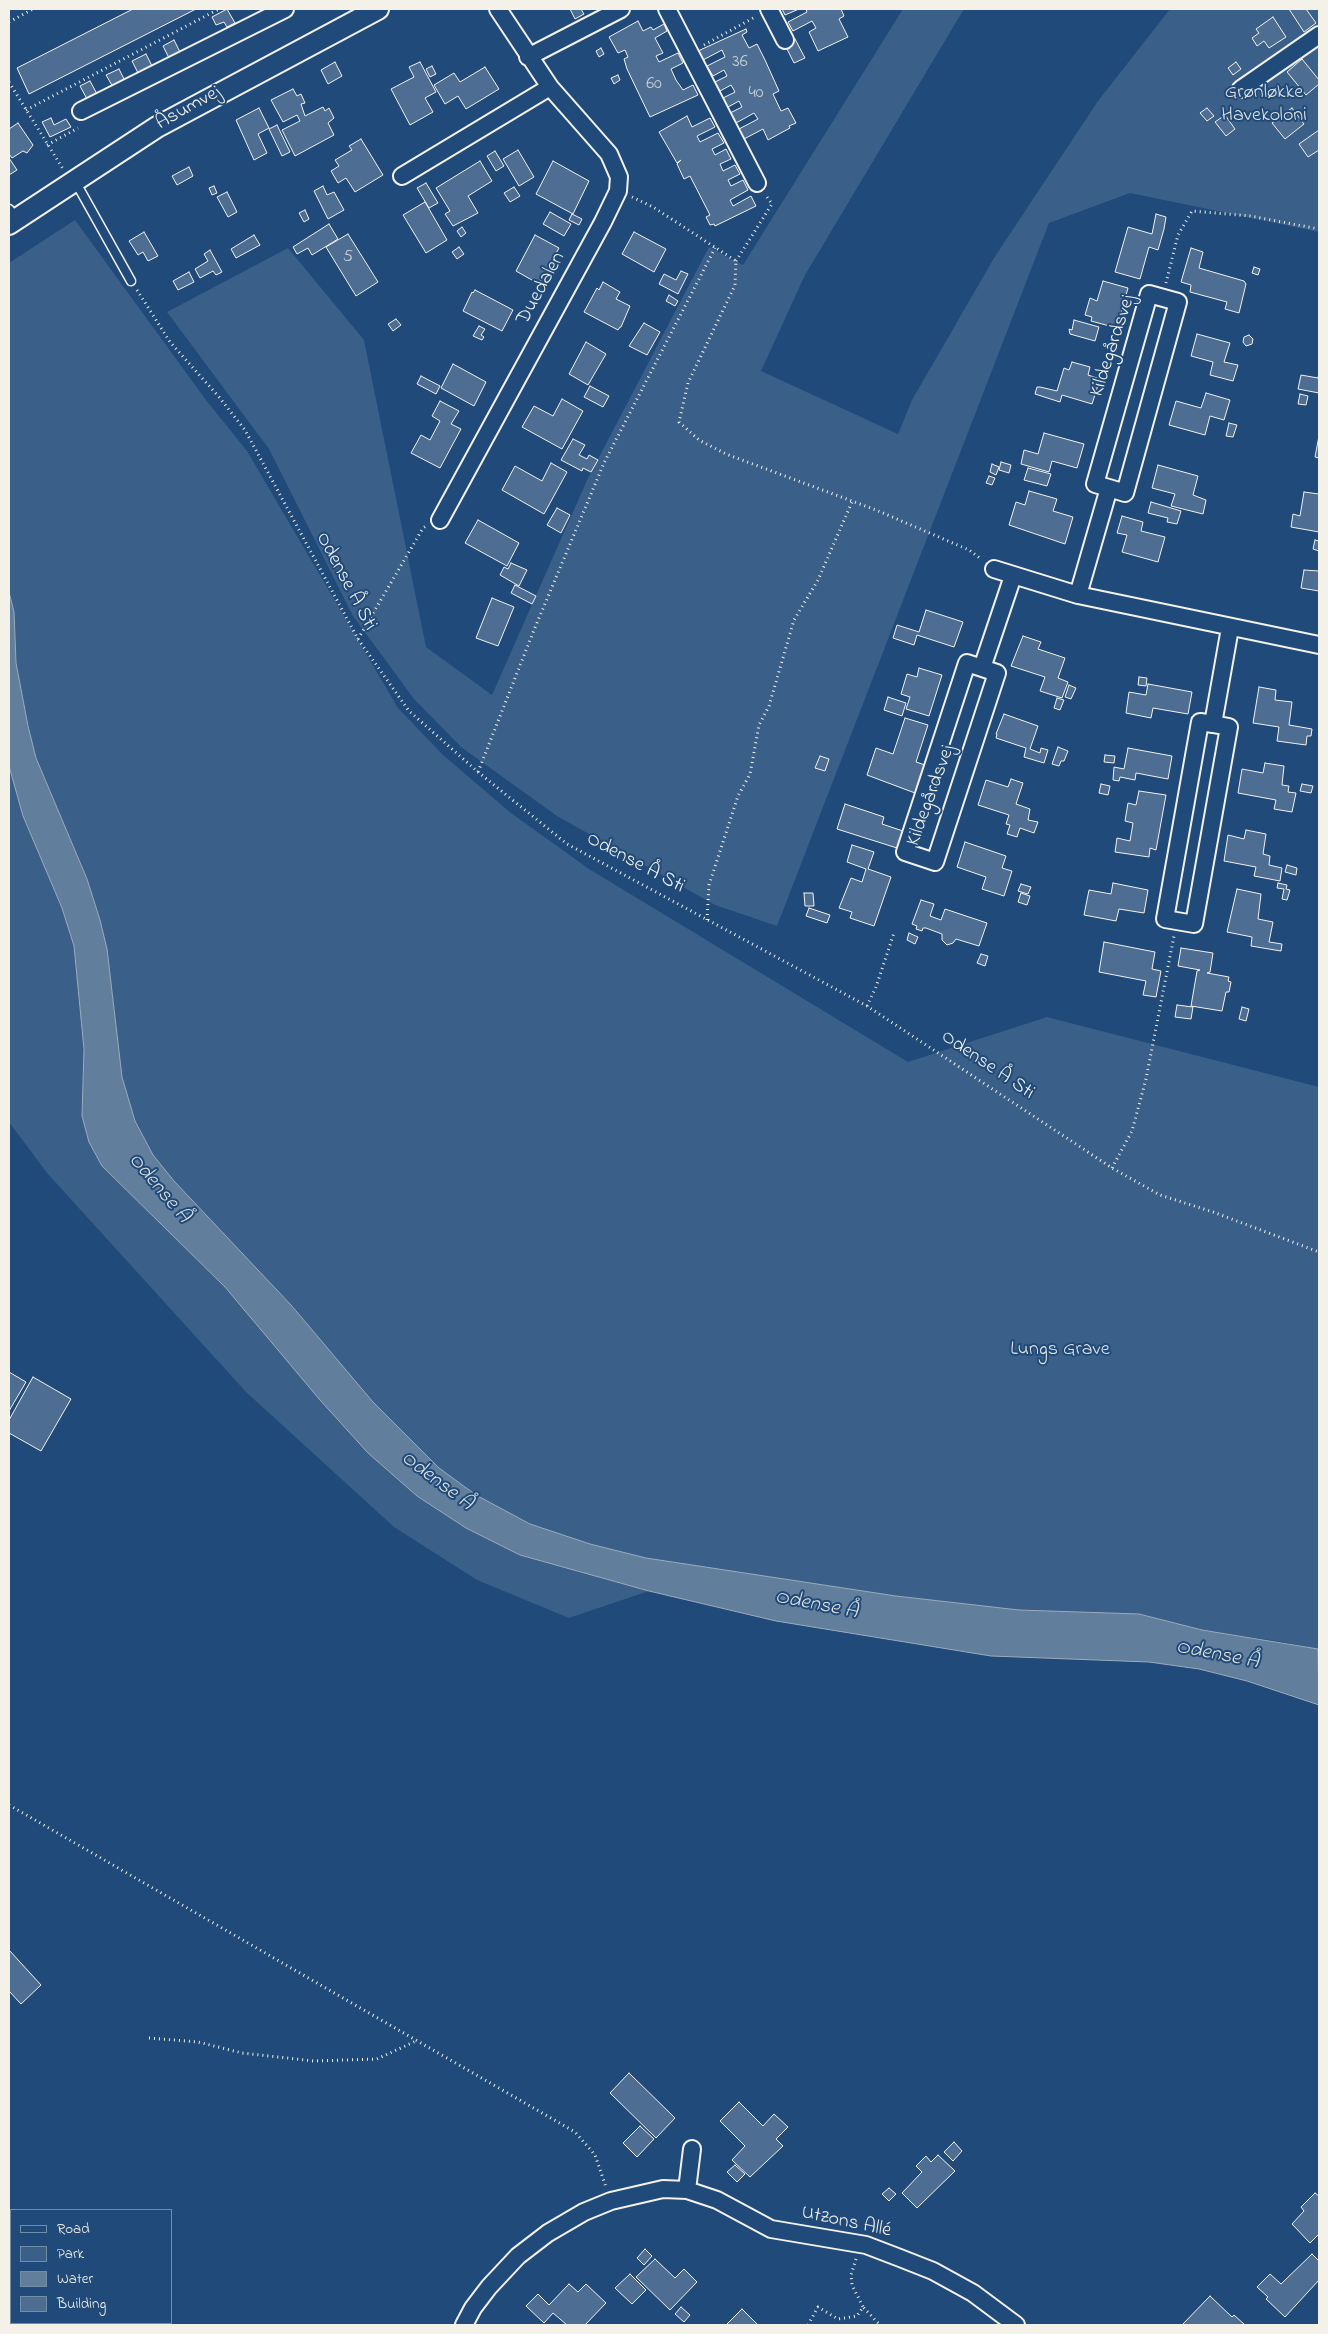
<!DOCTYPE html>
<meta charset="utf-8">
<style>
body{margin:0}
#map{position:relative;width:1328px;height:2334px;overflow:hidden;background:#1f4a7a;font-family:"Indie Flower",sans-serif}
canvas{display:block}
.frame{position:absolute;inset:0;border:10px solid #f4f1e8;pointer-events:none}
.legend{position:absolute;left:10px;top:2209px;width:162px;height:115px;box-sizing:border-box;background:#1f4a7a;border:1px solid #748da6;margin:0;padding:6px 9px;list-style:none;font-size:15px;color:#f4f1e8}
.legend li{display:flex;align-items:center;gap:10px;height:25px}
.legend b{width:25px;border:1px solid #748da6}
</style>
<div id="map">
<canvas width="1328" height="2334"></canvas>
<div class="frame"></div>
<ul class="legend">
<li><b style="height:6px;background:#1f4a7a"></b>Road</li>
<li><b style="height:14px;background:#3a5f88"></b>Park</li>
<li><b style="height:14px;background:#627e9d"></b>Water</li>
<li><b style="height:14px;background:#4d6e92"></b>Building</li>
</ul>
</div>
<script>
const g = document.querySelector('canvas').getContext('2d');
g.lineJoin = 'round';
function fill(path, color) {
  g.fillStyle = color;
  g.fill(path, 'evenodd');
}
function shape(rows) {
  const path = new Path2D();
  for (const r of rows) {
    path.moveTo(r[0], r[1]);
    for (let i = 2; i < r.length; i += 2) path.lineTo(r[i], r[i + 1]);
  }
  return path;
}
function trace(path, color, width, dash) {
  g.strokeStyle = color;
  g.lineWidth = width;
  g.lineCap = dash ? 'butt' : 'round';
  g.setLineDash(dash || []);
  g.stroke(path);
}
function write(font, color, halo, rows, align = 'center') {
  g.font = font + ' "Indie Flower",sans-serif';
  g.lineWidth = 4;
  g.setLineDash([]);
  g.textBaseline = 'middle';
  g.strokeStyle = halo;
  g.fillStyle = color;
  for (const [text, x, y, turn = 0] of rows) {
    g.save();
    g.translate(x, y);
    g.rotate((+turn || 0) * Math.PI / 180);
    g.textAlign = isNaN(turn) ? turn : align;
    if (halo) g.strokeText(text, 0, 0);
    g.fillText(text, 0, 0);
    g.restore();
  }
}
fill(shape([
 [903,9,964,9,805,275,761,371,898,434,912,400,994,258,1098,101,1170,9,1319,9,1319,232,1130,193,1049,223,777,926,715,905,557,816,461,747,414,699,353,616,269,449,167,312,288,248,364,340,426,647,492,695,588,478,709,247,743,265],
 [75,220,206,400,247,451,398,708,443,755,511,813,589,869,908,1062,1047,1017,1319,1087,1319,1650,1283,1642,1202,1630,1139,1614,1019,1610,896,1596,717,1569,646,1558,590,1544,530,1524,476,1495,439,1468,373,1402,291,1305,174,1181,153,1155,135,1121,122,1077,107,949,100,920,87,879,36,758,28,726,16,663,14,612,9,592,9,263],
 [9,766,23,816,62,908,74,946,84,1049,82,1116,102,1166,225,1287,368,1453,417,1496,466,1528,520,1555,649,1591,569,1618,477,1580,394,1527,246,1392,47,1173,9,1122]
]), '#3a5f88');
const water = shape([
 [9,592,14,612,16,663,28,726,36,758,87,879,100,920,107,949,122,1077,135,1121,153,1155,174,1181,291,1305,373,1402,439,1468,476,1495,530,1524,590,1544,646,1558,896,1596,1019,1610,1139,1614,1202,1630,1318,1649,1319,1705,1247,1681,1199,1669,1149,1662,991,1656,776,1621,649,1591,520,1555,466,1528,417,1496,368,1453,320,1400,225,1287,102,1166,89,1142,82,1116,84,1049,74,946,62,908,23,816,9,766,9,592]
]);
fill(water, '#627e9d');
trace(water, '#9cacbb', 1);
const building = shape([
 [133,9,196,9,29,94,17,68,133,9],
 [227,9,235,23,227,27,224,22,216,25,212,17,227,9],
 [570,9,581,9,584,14,575,19,570,9],
 [782,9,799,9,785,15,782,9],
 [806,9,841,9,844,16,839,19,848,37,818,51,809,32,816,28,812,21,793,31,788,22,807,12,806,9],
 [1289,9,1306,9,1316,23,1304,32,1289,9],
 [1273,17,1286,37,1269,48,1264,41,1257,46,1252,38,1259,33,1256,29,1273,17],
 [638,21,643,31,651,27,653,30,664,24,667,31,655,38,663,53,656,56,659,62,678,53,683,63,671,69,676,80,683,90,693,85,698,95,650,117,627,69,624,59,628,57,625,50,618,53,609,37,638,21],
 [746,29,747,32,742,35,749,48,757,44,765,60,779,91,773,94,781,111,788,108,796,123,789,126,790,128,768,140,763,129,744,139,739,129,758,119,754,113,736,123,730,113,742,107,739,101,728,107,723,98,735,92,731,85,720,91,715,82,727,76,724,70,713,76,707,66,725,57,722,50,703,60,698,51,746,29],
 [795,39,805,58,794,63,785,45,795,39],
 [174,40,180,52,169,58,163,46,174,40],
 [601,48,604,54,599,57,596,51,601,48],
 [146,54,152,66,138,73,132,61,146,54],
 [1302,59,1319,80,1319,84,1306,95,1287,72,1302,59],
 [335,62,342,76,328,84,321,70,335,62],
 [420,62,436,92,425,98,433,112,410,125,391,89,414,77,409,67,420,62],
 [1236,62,1241,69,1233,75,1228,68,1236,62],
 [432,66,436,74,430,77,426,69,432,66],
 [485,67,499,89,466,109,458,96,445,104,434,85,454,73,460,82,485,67],
 [119,69,125,81,113,87,106,75,119,69],
 [618,75,620,80,614,84,611,78,618,75],
 [90,81,97,94,87,99,80,86,90,81],
 [293,89,297,96,301,94,305,103,301,104,305,116,323,107,325,111,329,108,334,118,328,123,334,135,295,156,282,130,300,121,297,115,283,122,271,100,293,89],
 [259,108,269,128,258,134,267,153,254,160,236,120,259,108],
 [1207,108,1214,116,1207,121,1200,113,1207,108],
 [1292,108,1304,124,1285,139,1272,123,1292,108],
 [1225,115,1235,129,1226,136,1215,122,1225,115],
 [687,116,692,127,710,118,715,127,697,136,700,142,718,133,724,143,712,149,715,155,726,149,731,159,720,164,723,171,735,165,740,174,728,180,731,186,743,180,748,190,730,200,733,206,751,196,756,206,715,226,714,224,710,225,706,217,710,215,690,176,684,179,677,164,681,160,677,163,659,132,687,116],
 [51,118,54,125,66,119,71,127,50,137,42,122,51,118],
 [18,123,33,145,27,153,23,151,12,158,9,154,9,129,18,123],
 [277,125,290,152,282,156,269,129,277,125],
 [1319,130,1319,150,1308,157,1299,144,1319,130],
 [361,139,383,175,355,192,346,178,338,183,331,171,339,166,335,160,352,150,349,146,361,139],
 [518,150,534,177,519,186,503,159,518,150],
 [495,151,504,166,496,171,487,156,495,151],
 [9,158,17,170,9,175,9,158],
 [480,161,492,181,468,196,478,213,453,226,445,214,450,211,436,188,480,161],
 [553,161,589,181,573,214,536,194,553,161],
 [189,167,193,176,177,185,172,176,189,167],
 [426,183,438,203,429,208,417,188,426,183],
 [214,186,217,193,212,195,209,188,214,186],
 [323,186,327,195,334,192,344,210,328,219,314,191,323,186],
 [514,187,520,196,510,202,504,193,514,187],
 [227,192,237,212,228,217,217,197,227,192],
 [425,202,447,240,426,253,403,215,425,202],
 [305,210,309,219,304,222,299,213,305,210],
 [550,212,571,224,564,236,543,224,550,212],
 [572,214,582,219,579,225,569,220,572,214],
 [1156,214,1166,217,1164,229,1158,250,1149,247,1140,279,1115,272,1128,227,1152,234,1156,214],
 [329,224,338,239,312,255,308,248,297,254,293,247,329,224],
 [462,227,466,233,461,237,457,231,462,227],
 [144,232,158,256,148,261,143,252,138,255,129,241,144,232],
 [634,232,666,249,654,272,622,254,634,232],
 [348,234,378,282,356,296,326,247,348,234],
 [254,235,260,245,236,258,231,249,254,235],
 [535,235,559,248,539,284,516,271,535,235],
 [459,247,464,254,457,259,452,252,459,247],
 [1191,248,1203,252,1199,268,1244,281,1246,284,1239,313,1225,309,1227,302,1190,292,1191,285,1181,282,1191,248],
 [210,250,222,272,216,275,213,271,200,278,195,269,208,261,204,254,210,250],
 [1254,267,1260,269,1258,275,1252,273,1254,267],
 [681,271,688,274,678,294,659,284,664,274,676,280,681,271],
 [189,272,194,282,178,290,173,281,189,272],
 [1103,281,1128,288,1117,328,1091,321,1092,317,1085,315,1090,298,1097,301,1103,281],
 [603,282,620,292,616,299,630,306,621,327,620,327,618,330,584,312,597,288,599,290,603,282],
 [475,290,513,310,502,331,463,311,472,292,473,293,475,290],
 [669,295,678,301,675,306,666,301,669,295],
 [396,319,401,325,393,331,388,324,396,319],
 [1074,320,1099,327,1095,341,1070,334,1069,329,1072,330,1074,320],
 [644,323,660,332,647,355,629,346,644,323],
 [479,326,485,329,481,335,484,337,482,340,473,336,479,326],
 [1197,334,1230,343,1224,362,1238,365,1233,381,1210,375,1213,362,1191,356,1197,334],
 [1249,335,1253,339,1252,344,1246,346,1243,342,1244,337,1249,335],
 [586,342,606,354,588,385,569,374,586,342],
 [1072,362,1090,367,1088,375,1100,379,1092,404,1062,395,1060,402,1035,394,1037,387,1040,387,1057,391,1064,368,1069,370,1072,362],
 [453,364,486,382,474,406,441,388,453,364],
 [1319,373,1319,393,1298,389,1301,375,1318,378,1319,373],
 [421,376,440,386,436,394,417,384,421,376],
 [590,386,609,396,603,407,584,397,590,386],
 [1206,393,1230,400,1224,420,1210,416,1205,435,1169,425,1176,401,1201,408,1206,393],
 [1300,394,1308,396,1306,405,1298,404,1300,394],
 [562,399,583,411,562,449,522,427,534,406,553,416,562,399],
 [440,401,459,411,451,424,461,429,440,468,411,453,421,435,430,440,440,421,432,416,440,401],
 [1229,423,1237,425,1233,437,1226,436,1229,423],
 [1044,433,1084,444,1077,468,1052,461,1049,472,1021,464,1024,450,1038,454,1044,433],
 [1319,436,1319,458,1315,457,1319,436],
 [573,439,585,445,579,455,587,459,589,455,598,460,591,472,583,468,582,471,561,460,573,439],
 [1001,462,1011,465,1009,473,999,470,1001,462],
 [551,463,567,472,544,514,502,490,515,466,542,481,551,463],
 [992,464,999,467,996,475,990,472,992,464],
 [1158,465,1198,476,1193,495,1206,500,1203,514,1171,506,1175,494,1152,488,1158,465],
 [1028,468,1051,474,1047,486,1024,480,1028,468],
 [989,476,995,478,992,485,986,483,989,476],
 [1029,491,1057,499,1053,511,1073,517,1065,544,1009,525,1016,502,1025,505,1029,491],
 [1304,492,1319,494,1319,532,1291,527,1293,514,1300,516,1304,492],
 [1151,502,1181,511,1177,524,1167,522,1168,518,1148,513,1151,502],
 [557,508,570,515,561,533,547,525,557,508],
 [1122,516,1143,522,1141,531,1165,537,1158,562,1122,552,1127,535,1117,533,1122,516],
 [478,520,519,543,507,566,465,543,478,520],
 [1315,540,1319,541,1319,551,1313,549,1315,540],
 [511,563,527,570,519,586,500,575,504,567,508,569,511,563],
 [1304,570,1319,571,1319,591,1301,588,1304,570],
 [515,585,536,596,532,604,511,593,515,585],
 [492,598,514,607,498,646,476,638,492,598],
 [926,610,963,622,954,647,917,635,914,645,893,638,897,625,919,632,926,610],
 [1023,636,1041,642,1038,649,1065,658,1058,678,1068,682,1062,698,1040,691,1045,677,1011,666,1023,636],
 [919,668,942,675,929,716,906,709,910,697,901,694,907,674,917,677,919,668],
 [1139,677,1147,678,1146,686,1138,685,1139,677],
 [1148,684,1192,692,1188,714,1153,708,1151,718,1126,713,1129,692,1146,695,1148,684],
 [1069,685,1076,688,1071,699,1065,697,1069,685],
 [1259,687,1276,690,1275,700,1292,702,1289,725,1312,729,1311,736,1307,736,1306,745,1277,741,1279,727,1253,723,1259,687],
 [888,697,906,703,902,716,884,710,888,697],
 [1057,698,1064,700,1060,710,1054,708,1057,698],
 [1004,714,1038,726,1030,749,1040,753,1041,748,1048,750,1044,763,1024,757,1026,748,996,738,997,734,996,734,1004,714],
 [905,718,928,725,916,762,925,765,915,793,867,775,876,748,893,754,905,718],
 [1058,747,1068,751,1064,761,1061,761,1059,766,1052,764,1058,747],
 [1128,748,1172,756,1168,779,1136,773,1135,780,1120,777,1119,781,1113,780,1114,767,1124,769,1128,748],
 [1105,755,1115,756,1114,763,1104,762,1105,755],
 [820,756,829,759,825,771,815,768,820,756],
 [1265,763,1284,766,1282,785,1289,786,1288,792,1296,793,1292,812,1274,809,1276,800,1238,793,1242,769,1263,773,1265,763],
 [1011,779,1023,783,1016,804,1030,809,1028,820,1038,822,1034,833,1020,828,1017,837,1007,834,1010,825,1006,824,1009,815,978,805,986,780,1008,787,1011,779],
 [1101,784,1110,786,1108,795,1099,793,1101,784],
 [1302,784,1313,786,1311,793,1300,791,1302,784],
 [1139,791,1166,795,1156,850,1150,848,1149,857,1115,852,1117,838,1130,841,1133,823,1125,821,1128,803,1136,805,1139,791],
 [845,804,884,817,882,824,903,831,897,848,837,829,845,804],
 [1246,830,1266,834,1263,854,1270,856,1269,865,1282,868,1280,881,1254,876,1256,867,1224,861,1228,835,1244,839,1246,830],
 [965,842,1006,856,1002,868,1012,871,1004,896,982,889,986,877,957,867,965,842],
 [852,845,874,852,868,869,891,877,874,926,850,918,852,912,839,908,851,878,862,882,866,869,847,862,852,845],
 [1287,865,1297,868,1296,875,1285,872,1287,865],
 [1113,883,1148,890,1144,913,1119,909,1116,921,1084,915,1089,890,1111,894,1113,883],
 [1278,883,1287,885,1286,889,1290,890,1287,900,1282,899,1284,889,1277,888,1278,883],
 [1021,884,1031,887,1028,894,1018,891,1021,884],
 [1237,889,1261,894,1258,919,1273,922,1269,942,1282,944,1281,951,1251,946,1252,937,1227,932,1237,889],
 [804,893,813,893,814,906,805,906,804,893],
 [1021,893,1030,896,1027,905,1018,902,1021,893],
 [921,900,934,904,930,916,941,920,945,909,987,923,979,946,956,939,953,943,947,945,942,940,942,934,926,928,923,928,922,931,916,929,917,926,912,924,921,900],
 [809,908,830,915,827,923,806,916,809,908],
 [909,933,918,937,915,944,907,940,909,933],
 [1104,942,1155,952,1152,969,1161,971,1156,997,1143,995,1146,981,1099,972,1104,942],
 [1181,948,1213,953,1210,972,1207,973,1229,977,1228,981,1231,982,1229,992,1226,992,1222,1011,1191,1006,1197,971,1200,970,1178,966,1181,948],
 [981,954,988,956,985,966,977,963,981,954],
 [1177,1005,1193,1007,1191,1019,1175,1017,1177,1005],
 [1242,1007,1249,1009,1246,1021,1239,1019,1242,1007],
 [9,1372,26,1382,9,1411,9,1372],
 [33,1377,71,1399,41,1451,9,1433,9,1420,33,1377],
 [9,1950,41,1985,21,2004,9,1991,9,1950],
 [629,2073,675,2118,656,2138,610,2093,629,2073],
 [739,2102,763,2126,774,2114,788,2127,776,2139,783,2146,750,2177,732,2160,745,2146,720,2121,739,2102],
 [640,2126,654,2139,637,2157,623,2143,640,2126],
 [954,2142,962,2151,953,2161,944,2152,954,2142],
 [938,2155,955,2171,917,2208,902,2193,922,2172,916,2166,926,2156,931,2162,938,2155],
 [735,2165,745,2174,737,2182,727,2172,735,2165],
 [889,2188,896,2194,889,2201,882,2194,889,2188],
 [1315,2193,1319,2196,1319,2234,1310,2243,1292,2224,1304,2211,1301,2207,1315,2193],
 [645,2249,652,2256,644,2265,637,2258,645,2249],
 [1312,2254,1319,2261,1319,2280,1285,2317,1266,2299,1268,2297,1257,2287,1270,2274,1281,2284,1312,2254],
 [655,2259,675,2278,684,2269,697,2282,670,2310,636,2277,655,2259],
 [630,2274,646,2290,632,2304,615,2288,630,2274],
 [569,2284,578,2292,586,2284,606,2303,585,2325,567,2325,553,2313,544,2323,526,2306,538,2294,549,2305,569,2284],
 [1210,2296,1232,2317,1234,2315,1245,2325,1182,2325,1210,2296],
 [681,2307,690,2315,684,2322,675,2314,681,2307],
 [742,2309,758,2325,726,2325,742,2309]
]);
fill(building, '#4d6e92');
trace(building, '#f4f1e8', 1);
const service = shape([
 [75,181,131,281],
 [9,209,17,218]
]);
const minor = shape([
 [667,9,757,183],
 [769,9,785,40],
 [528,57,621,9],
 [1241,89,1319,35],
 [81,111,285,9],
 [402,176,550,87],
 [440,520,603,222,618,191,619,177,609,154,550,87,498,9],
 [994,569,1078,595,1319,645],
 [1078,595,1109,488,1125,493,1178,302,1149,294,1095,484,1109,488],
 [982,668,997,673,935,862,905,852,967,663,982,668,1013,576],
 [1213,724,1229,727,1194,924,1165,919,1200,722,1213,724,1230,628],
 [687,2190,692,2149],
 [464,2325,473,2308,489,2287,518,2256,548,2233,584,2212,611,2201,663,2189,687,2190,717,2200,771,2229,866,2245,900,2258,933,2271,973,2293,1016,2325]
]);
const tertiary = shape([
 [9,224,157,127,378,9],
 [9,2310,11,2313]
]);
trace(service, '#f4f1e8', 11);
trace(minor, '#f4f1e8', 20);
trace(tertiary, '#f4f1e8', 24);
trace(shape([
 [9,22,33,9],
 [704,45,755,17],
 [9,82,63,169],
 [26,110,219,9],
 [47,145,78,128],
 [632,197,653,207,736,261,735,285,688,383,679,422,699,440,726,454,876,510,969,550,981,559],
 [736,261,772,204,767,197],
 [1166,283,1178,235,1192,211,1250,216,1319,229],
 [137,290,170,342,219,397,245,430,358,639,409,711,478,772,567,844,867,1006,1112,1168,1160,1195,1213,1212,1319,1252],
 [358,639,423,528,426,526],
 [478,772,534,630,604,463,715,248],
 [707,920,709,885,738,796,750,774,759,725,769,706,794,620,818,580,852,502],
 [867,1006,876,987,894,933],
 [1112,1168,1132,1131,1146,1079,1174,936],
 [9,1805,575,2132,595,2155,606,2187],
 [149,2038,198,2042,242,2053,314,2061,377,2059,416,2041],
 [856,2259,851,2275,852,2285,863,2307],
 [808,2325,818,2307,838,2319,857,2316,863,2307,880,2325]
]), '#f4f1e8', 3, [1, 4]);
trace(service, '#1f4a7a', 8);
trace(minor, '#1f4a7a', 16);
trace(tertiary, '#1f4a7a', 20);
write('18px', '#cad0d2', null, [
 ["36",740,63],
 ["60",654,85],
 ["40",756,94],
 ["5",348,258]
]);
write('20px', '#e1e2de', '#1f4a7a', [
 ["Grønløkke",1264,94],
 ["Havekoloni",1264,117],
 ["Lungs Grave",1060,1351]
]);
write('20px', '#f4f1e8', '#1f4a7a', [
 ["Åsumvej",189,109,-29],
 ["Duedalen",542,289,-61],
 ["Kildegårdsvej",1114,346,-72],
 ["Odense Å Sti",345,582,62],
 ["Kildegårdsvej",932,796,-70],
 ["Odense Å Sti",635,864,28],
 ["Odense Å Sti",987,1066,34],
 ["Utzons Allé",846,2223,12]
]);
write('italic 21px', '#dee0dd', '#1f4a7a', [
 ["Odense Å",158,1189,50],
 ["Odense Å",436,1482,37],
 ["Odense Å",816,1606,11],
 ["Odense Å",1217,1656,11]
]);
</script>
